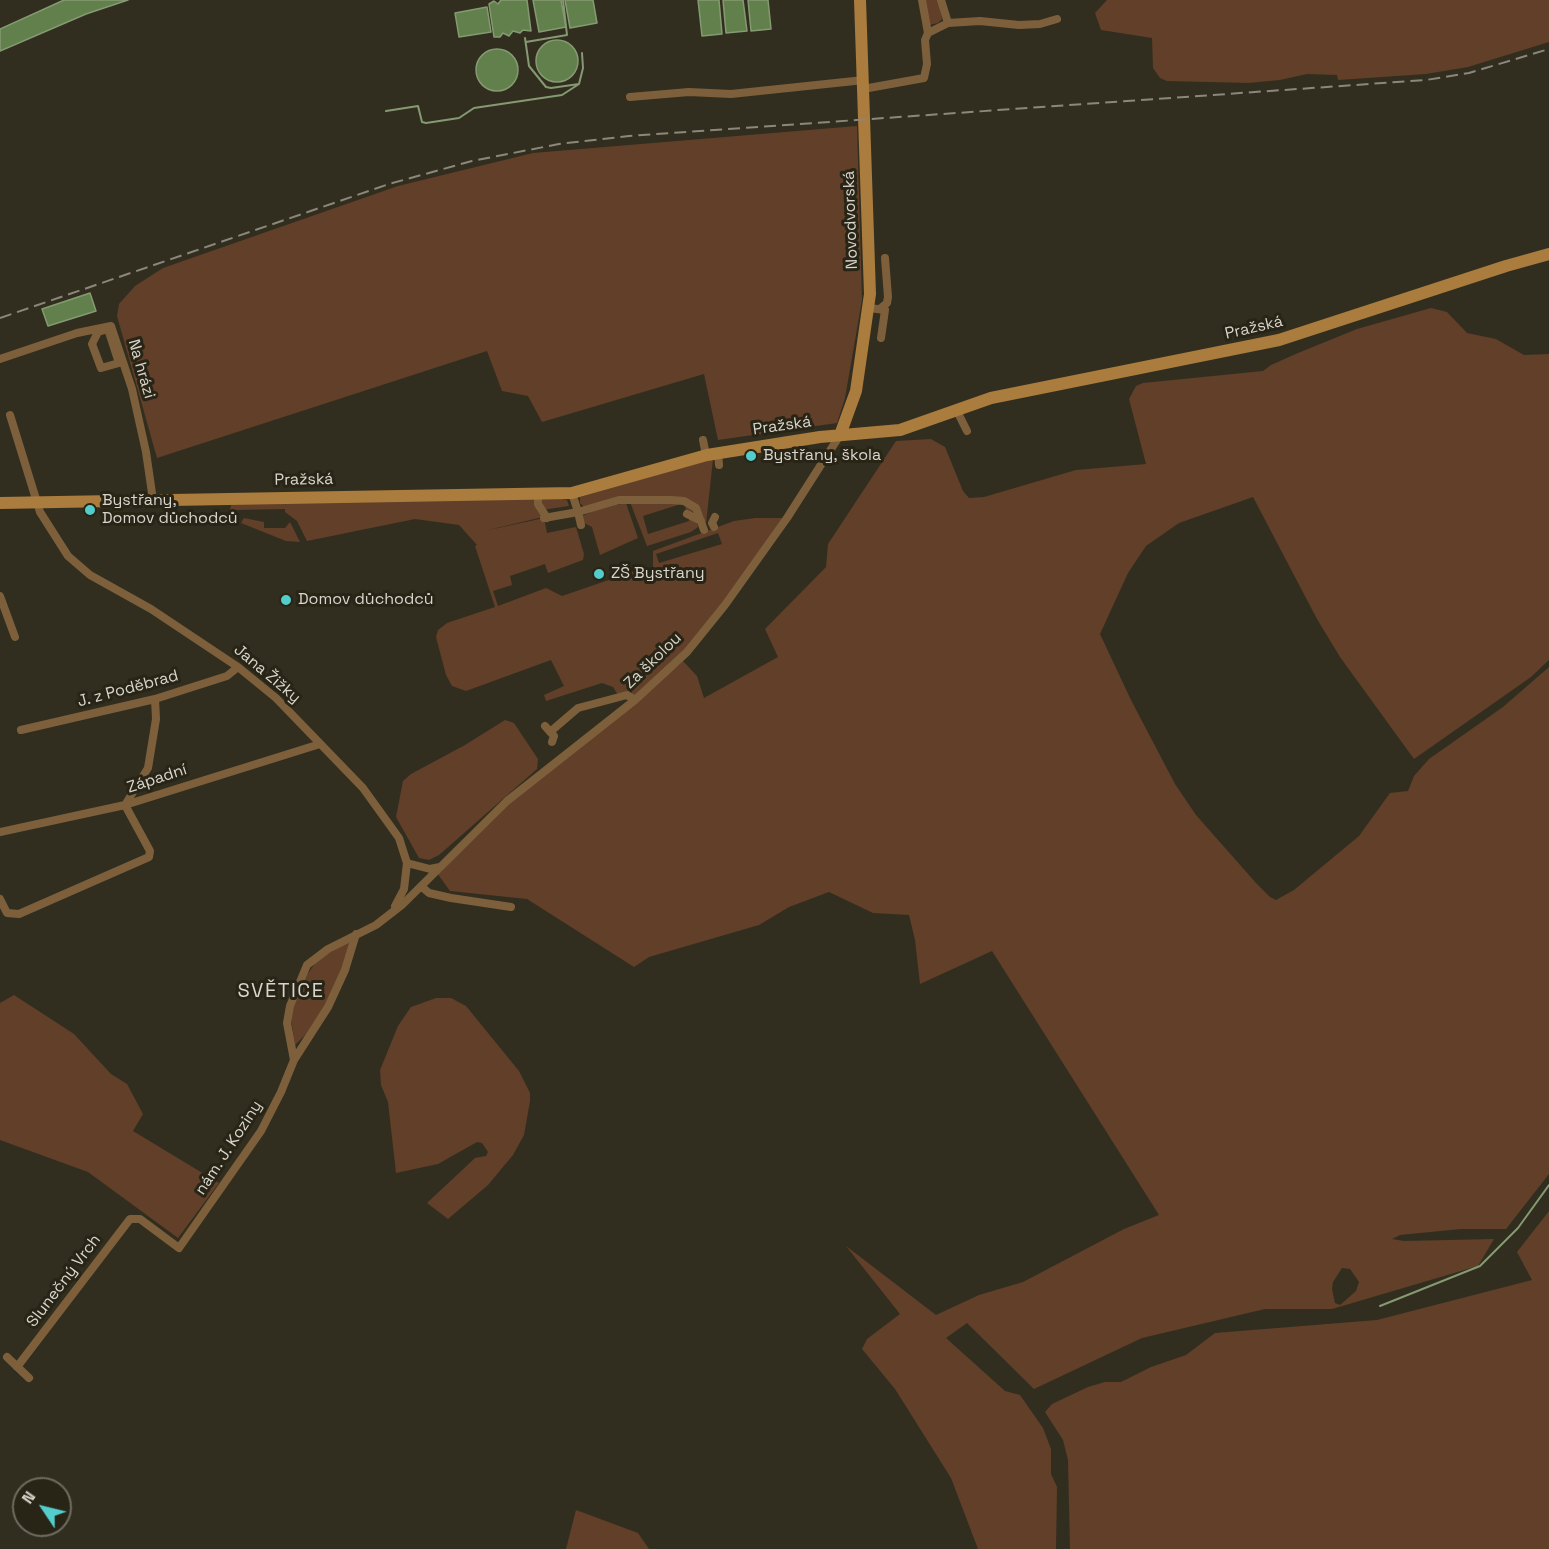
<!DOCTYPE html>
<meta charset="utf-8">
<style>
body{margin:0}
#map{position:relative;width:1549px;height:1549px;overflow:hidden;background:#322e1f;font-family:"Space Grotesk",sans-serif}
canvas{display:block}
.north{position:absolute;left:12px;top:1477px;width:60px;height:60px;box-sizing:border-box;background:#282416;border:2px solid #6e6b5f;border-radius:50%;rotate:305deg;font-size:16px;font-weight:700;line-height:24px;text-align:center;color:#d8d5cc}
.north::after{content:'';display:block;margin:auto;width:21px;height:27px;background:#53cdcb;clip-path:polygon(50% 0,100% 100%,50% 72%,0 100%)}
</style>
<div id="map">
<canvas width="1549" height="1549"></canvas>
<div class="north">N</div>
</div>
<script>
const g = document.querySelector('canvas').getContext('2d');
g.lineJoin = 'round';
function fill(path, color) {
  g.fillStyle = color;
  g.fill(path, 'evenodd');
}
function shape(rows) {
  const path = new Path2D();
  for (const r of rows) {
    if (r.length === 3) {
      path.moveTo(r[0] + r[2], r[1]);
      path.arc(r[0], r[1], r[2], 0, 2 * Math.PI);
      continue;
    }
    path.moveTo(r[0], r[1]);
    for (let i = 2; i < r.length; i += 2) path.lineTo(r[i], r[i + 1]);
  }
  return path;
}
function trace(path, color, width, dash) {
  g.strokeStyle = color;
  g.lineWidth = width;
  g.lineCap = dash ? 'butt' : 'round';
  g.setLineDash(dash || []);
  g.stroke(path);
}
function write(font, color, halo, rows, align = 'center') {
  g.font = font + ' "Space Grotesk",sans-serif';
  g.lineWidth = 6;
  g.setLineDash([]);
  g.textBaseline = 'middle';
  g.strokeStyle = halo;
  g.fillStyle = color;
  for (const [text, x, y, turn = 0] of rows) {
    g.save();
    g.translate(x, y);
    g.rotate((+turn || 0) * Math.PI / 180);
    g.textAlign = isNaN(turn) ? turn : align;
    if (halo) g.strokeText(text, 0, 0);
    g.fillText(text, 0, 0);
    g.restore();
  }
}
fill(shape([
 [925,0,939,0,942,19,938,23,929,25],
 [1107,0,1549,0,1549,42,1468,67,1426,74,1338,80,1337,75,1307,74,1280,80,1249,83,1167,81,1160,78,1153,68,1152,38,1101,30,1095,13],
 [857,126,862,300,845,398,837,423,718,440,704,374,542,422,528,396,502,391,487,351,157,458,117,316,119,304,135,286,163,268,398,186,533,153],
 [1431,308,1447,312,1467,333,1496,339,1524,355,1549,354,1549,660,1531,677,1414,759,1340,657,1317,619,1253,497,1179,523,1146,546,1128,573,1100,634,1131,700,1175,784,1196,815,1256,883,1270,897,1276,900,1294,890,1359,836,1390,793,1408,791,1414,776,1429,759,1503,707,1549,667,1549,1174,1506,1229,1461,1229,1400,1235,1392,1239,1404,1241,1494,1239,1478,1266,1332,1309,1265,1309,1142,1338,1034,1389,967,1323,946,1338,1005,1391,1020,1395,1043,1428,1051,1449,1051,1474,1057,1487,1056,1549,978,1549,951,1478,895,1389,862,1349,867,1339,900,1314,846,1246,936,1315,979,1295,1023,1282,1124,1229,1159,1215,992,951,920,984,915,940,909,915,873,913,829,892,789,907,759,925,649,957,634,967,527,899,450,891,437,873,508,804,683,661,697,676,704,698,778,657,765,629,826,567,828,544,896,441,931,439,945,447,963,491,969,498,984,497,1076,470,1146,464,1129,399,1136,386,1143,383,1263,371,1271,365,1298,353,1357,329],
 [1342,1268,1350,1269,1359,1282,1356,1291,1340,1305,1335,1303,1332,1289,1333,1282],
 [713,459,706,524,699,507,685,499,584,507,580,503,580,497],
 [561,497,561,499,567,500,569,506,542,510,543,517,484,531,544,518,547,533,576,527,584,554,583,560,548,573,545,564,510,576,512,585,493,591,498,606,546,588,562,596,632,572,649,570,653,568,653,551,734,521,755,518,787,518,687,652,635,700,631,696,632,691,618,695,613,687,602,683,546,701,544,695,564,686,551,660,466,691,452,686,446,675,436,637,438,630,447,623,495,607,475,546,477,545,459,525,415,519,307,541,297,521,285,512,285,509,235,510,234,515,229,513,232,502],
 [718,533,722,544,659,563,656,554],
 [630,502,681,502,693,508,695,511,696,513,690,512,687,514,684,503,643,516,648,534,689,521,689,518,697,521,698,527,691,532,647,546],
 [611,503,626,503,638,538,600,555,592,527,584,523,582,516],
 [244,518,264,522,264,528,285,528,290,522,300,542,286,541,241,523],
 [505,720,514,723,538,759,537,769,439,855,429,860,419,858,396,817,403,781,411,774,465,745],
 [348,940,350,945,343,966,324,1007,306,1034,295,1045,291,1019,292,1010,307,975,316,962],
 [14,995,74,1034,111,1074,127,1084,143,1114,133,1131,219,1183,178,1238,88,1172,0,1140,0,1003],
 [436,998,451,998,466,1006,519,1071,530,1093,530,1101,524,1135,513,1155,488,1185,448,1219,427,1203,475,1158,486,1156,488,1152,482,1143,477,1142,438,1164,396,1173,388,1102,381,1085,380,1070,398,1026,411,1007],
 [1549,1211,1549,1549,1070,1549,1068,1460,1063,1440,1045,1412,1052,1404,1088,1387,1105,1382,1121,1382,1151,1367,1186,1355,1215,1333,1377,1320,1532,1280,1517,1252],
 [576,1510,638,1533,649,1549,566,1549]
]), '#613f29');
const water = shape([
 [64,0,128,0,86,14,0,51,0,29,64,0],
 [501,0,527,0,531,31,523,30,520,33,513,31,509,36,503,33,500,37,494,37,489,4,494,1,498,4,501,0],
 [533,0,561,0,566,27,539,32,533,0],
 [565,0,593,0,597,23,570,28,565,0],
 [698,0,719,0,722,34,702,36,698,0],
 [723,0,743,0,747,31,726,33,723,0],
 [748,0,768,0,771,29,751,31,748,0],
 [487,7,491,32,459,37,455,13,487,7],
 [557,61,21],
 [497,70,21],
 [90,293,96,311,48,326,42,309,90,293]
]);
fill(water, '#62804c');
trace(water, '#859a72', 1.5);
trace(shape([
 [525,38,529,66,546,87,551,88,579,84],
 [526,42,567,35,563,0],
 [386,111,418,106,422,122,426,123,459,118,474,108,562,95,579,84,583,68,582,53],
 [1380,1306,1480,1266,1518,1228,1549,1185]
]), '#859a72', 2);
trace(shape([
 [941,0,948,23,980,21,1019,25,1040,24,1057,19],
 [928,33,948,23],
 [863,89,924,78,927,64,925,40,928,33,922,0],
 [630,97,689,92,731,94,864,80],
 [869,308,885,310,881,338],
 [881,308,887,303,888,297,885,258],
 [108,329,119,363,101,368,92,344,98,332,108,329],
 [0,359,77,333,111,326,132,389,146,452,153,500],
 [956,409,967,431],
 [10,415,40,512,68,556,90,575,151,609,238,667,276,698,363,788,399,838,407,863,404,889,395,906],
 [703,440,706,455],
 [718,452,719,465],
 [538,494,538,504,547,518],
 [687,514,701,521],
 [544,518,578,512,572,493],
 [581,525,578,512,605,504,619,500,671,500,684,501,696,508,704,530],
 [714,527,712,523,715,517],
 [0,596,15,637],
 [545,726,554,736,552,742],
 [21,730,155,699,227,676,238,667],
 [550,732,578,708,627,695,635,700],
 [0,832,125,805,320,744],
 [407,863,430,869,440,867],
 [422,887,429,893,451,898,511,907],
 [0,899,7,913,19,914,149,857,150,851,125,805,148,768,156,719,155,699],
 [294,1060,328,1007,345,970,356,934],
 [7,1357,29,1378],
 [17,1367,130,1219,140,1219,179,1248,261,1131,281,1092,294,1060,287,1023,290,1006,307,965,328,949,376,925,403,904,507,801,635,700,687,652,725,605,787,518,840,435]
]), '#7d603b', 8);
trace(shape([
 [840,435,856,391,870,294,860,0],
 [0,503,572,493,707,455,820,437,900,430,991,398,1279,340,1506,266,1549,254]
]), '#aa7c3d', 12);
trace(shape([
 [0,318,389,184,472,161,559,144,629,136,1426,80,1469,73,1549,49]
]), '#8b877b', 2, [12, 6]);
for (const [x, y, r, color] of [
 [751,456,6,"#53cdcb"],
 [90,510,6,"#53cdcb"],
 [599,574,6,"#53cdcb"],
 [286,600,6,"#53cdcb"]
]) {
  const dot = new Path2D();
  dot.arc(x, y, r, 0, 2 * Math.PI);
  g.fillStyle = color;
  g.fill(dot);
  trace(dot, '#282416', 2);
}
write('16px', '#d8d5cc', '#282416', [
 ["Novodvorská",851,220,-92],
 ["Pražská",1254,328,-13],
 ["Na hrázi",141,369,74],
 ["Pražská",782,426,-8],
 ["Pražská",304,480,-1],
 ["Za školou",653,661,-44],
 ["Jana Žižky",267,674,40],
 ["J. z Poděbrad",128,689,-15],
 ["Západní",157,779,-18],
 ["nám. J. Koziny",229,1148,-57],
 ["Slunečný Vrch",64,1281,-53]
]);
write('16px', '#d8d5cc', '#282416', [
 ["Bystřany, škola",763,456],
 ["Bystřany,",102,501],
 ["Domov důchodců",102,519],
 ["ZŠ Bystřany",611,574],
 ["Domov důchodců",298,600]
], 'left');
g.letterSpacing = '1.5px';
write('20px', '#d8d5cc', '#282416', [
 ["SVĚTICE",281,992]
]);
g.letterSpacing = '0px';
</script>
